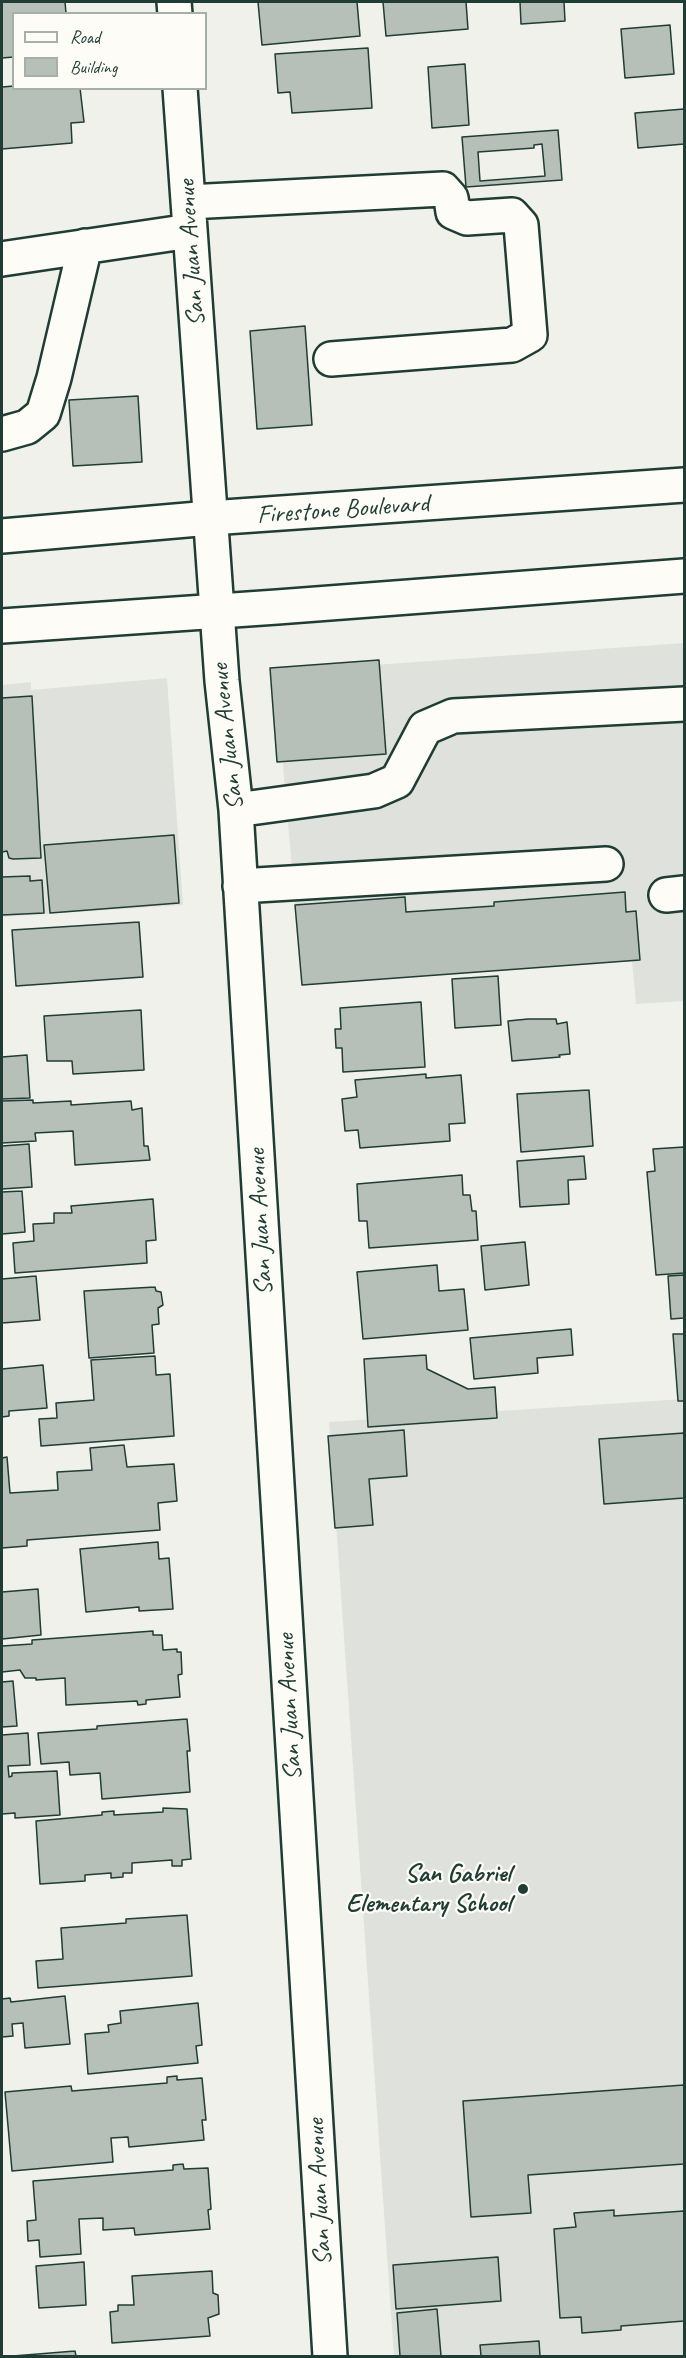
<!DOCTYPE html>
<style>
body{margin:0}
#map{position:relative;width:686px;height:2358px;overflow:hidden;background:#f0f1eb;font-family:Caveat,sans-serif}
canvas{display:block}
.frame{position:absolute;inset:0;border:3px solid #1f3d34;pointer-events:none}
.legend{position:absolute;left:12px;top:12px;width:195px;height:78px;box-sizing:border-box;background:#fdfcf7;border:2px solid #a4b0a9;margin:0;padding:8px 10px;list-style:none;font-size:18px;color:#1f3d34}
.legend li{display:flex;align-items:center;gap:12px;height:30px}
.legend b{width:30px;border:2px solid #a4b0a9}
</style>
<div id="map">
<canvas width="686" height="2358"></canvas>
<div class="frame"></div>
<ul class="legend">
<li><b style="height:8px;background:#fdfcf7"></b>Road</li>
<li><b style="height:16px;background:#b6bfb8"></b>Building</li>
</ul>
</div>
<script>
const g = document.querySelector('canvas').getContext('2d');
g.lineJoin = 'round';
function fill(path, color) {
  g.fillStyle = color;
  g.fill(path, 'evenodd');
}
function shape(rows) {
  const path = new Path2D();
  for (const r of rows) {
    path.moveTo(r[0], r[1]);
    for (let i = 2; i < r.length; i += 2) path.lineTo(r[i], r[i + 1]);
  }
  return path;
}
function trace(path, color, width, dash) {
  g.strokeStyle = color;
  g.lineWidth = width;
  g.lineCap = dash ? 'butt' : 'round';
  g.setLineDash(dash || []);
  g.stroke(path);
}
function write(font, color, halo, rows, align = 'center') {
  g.font = font + ' Caveat,sans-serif';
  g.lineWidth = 4.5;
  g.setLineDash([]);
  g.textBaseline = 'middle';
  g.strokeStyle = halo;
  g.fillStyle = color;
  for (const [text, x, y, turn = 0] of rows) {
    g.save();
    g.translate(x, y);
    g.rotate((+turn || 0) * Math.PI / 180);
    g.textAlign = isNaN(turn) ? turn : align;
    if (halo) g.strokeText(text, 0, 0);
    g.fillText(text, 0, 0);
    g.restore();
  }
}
fill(shape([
 [684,643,684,1001,636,1004,632,961,302,985,275,672],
 [167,678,183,905,2,917,2,685,31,682,31,690],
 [684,1399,684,2356,394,2356,329,1422]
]), '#dfe2dc');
const building = shape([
 [2,2,65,2,66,13,69,14,14,14,14,57,2,58,2,2],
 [258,2,357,2,360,36,262,45,258,2],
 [383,2,466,2,468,29,386,36,383,2],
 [520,2,564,2,565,21,521,24,520,2],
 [670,25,674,74,625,78,621,29,670,25],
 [368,48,372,108,292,113,290,92,278,93,275,54,368,48],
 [465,64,469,125,432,128,428,67,465,64],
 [14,86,14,88,80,88,84,122,71,123,72,143,2,149,2,87,14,86],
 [684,109,684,144,638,148,635,113,684,109],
 [558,130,562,180,466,187,462,137,558,130],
 [542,144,545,176,480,181,478,152,534,148,534,145,542,144],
 [305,326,312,425,257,429,250,331,305,326],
 [138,396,142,462,73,466,69,400,138,396],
 [379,660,386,754,277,762,270,668,379,660],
 [32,696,41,858,13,859,9,858,7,851,2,852,2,698,32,696],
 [174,835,179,903,50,913,44,845,174,835],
 [30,876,30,881,42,880,44,913,2,915,2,877,30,876],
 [625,892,626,912,636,911,640,960,302,985,295,905,405,897,406,912,494,906,494,902,625,892],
 [139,922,143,977,16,986,12,930,139,922],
 [498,976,501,1025,455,1028,452,979,498,976],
 [421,1002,425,1067,343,1072,342,1048,336,1048,335,1029,341,1029,340,1008,421,1002],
 [141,1010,144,1070,73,1074,72,1061,47,1061,44,1016,141,1010],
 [528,1019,556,1019,557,1024,567,1022,570,1054,559,1055,560,1057,512,1061,508,1021,528,1019],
 [27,1055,30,1098,2,1099,2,1057,27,1055],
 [426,1074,426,1078,461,1075,465,1123,449,1124,450,1141,360,1148,358,1130,345,1131,342,1099,357,1097,355,1080,426,1074],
 [589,1090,593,1146,521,1152,517,1094,589,1090],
 [33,1100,33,1103,71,1101,71,1105,131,1101,132,1110,142,1108,144,1146,148,1146,150,1160,75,1165,73,1131,35,1133,36,1141,2,1143,2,1101,33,1100],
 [29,1144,32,1187,2,1189,2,1146,29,1144],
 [684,1147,684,1273,656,1275,647,1172,655,1171,653,1149,684,1147],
 [584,1156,586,1179,568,1180,569,1204,520,1207,517,1161,584,1156],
 [462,1175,463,1195,470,1195,472,1211,476,1211,478,1240,369,1248,367,1221,359,1221,357,1184,462,1175],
 [22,1191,25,1232,2,1234,2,1192,22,1191],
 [153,1199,156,1240,146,1241,147,1263,15,1273,13,1243,34,1241,33,1224,54,1223,54,1213,72,1213,71,1206,153,1199],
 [525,1242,529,1285,485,1290,481,1246,525,1242],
 [437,1265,439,1291,464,1289,468,1330,363,1339,357,1272,437,1265],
 [684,1275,684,1318,671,1319,668,1276,684,1275],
 [36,1276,40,1320,2,1323,2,1279,36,1276],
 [155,1287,156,1291,161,1292,163,1305,158,1308,159,1324,152,1325,154,1353,89,1358,84,1291,155,1287],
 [571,1329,573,1355,537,1358,538,1373,474,1379,470,1338,571,1329],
 [673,1334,684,1334,684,1401,678,1401,673,1334],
 [426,1355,427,1369,468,1389,495,1387,497,1418,368,1427,364,1359,426,1355],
 [155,1356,156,1375,170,1374,174,1436,41,1446,39,1419,57,1418,56,1403,94,1400,91,1360,155,1356],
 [43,1365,47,1408,9,1411,9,1416,2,1417,2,1369,43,1365],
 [404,1430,407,1476,369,1479,373,1525,335,1528,328,1436,404,1430],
 [684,1433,684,1498,604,1504,599,1439,684,1433],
 [124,1445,127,1467,174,1464,177,1501,158,1503,160,1530,27,1540,27,1546,2,1548,2,1458,7,1457,10,1493,58,1490,57,1472,92,1470,90,1448,124,1445],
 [158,1542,159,1559,169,1558,173,1609,139,1611,139,1607,86,1612,80,1549,158,1542],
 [38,1589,41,1635,2,1639,2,1592,38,1589],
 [153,1631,153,1635,162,1635,163,1650,177,1649,177,1652,181,1652,182,1674,178,1675,180,1697,146,1700,146,1704,138,1705,137,1701,66,1705,65,1678,36,1680,36,1678,25,1678,20,1670,2,1672,2,1646,32,1644,32,1640,153,1631],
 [13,1681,17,1726,2,1727,2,1682,13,1681],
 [187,1719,190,1751,187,1751,190,1792,102,1799,100,1773,70,1775,69,1762,41,1764,38,1733,97,1729,97,1726,187,1719],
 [28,1733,30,1765,8,1766,9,1777,12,1776,12,1773,57,1771,60,1815,15,1818,15,1813,2,1814,2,1735,28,1733],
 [163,1808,187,1809,191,1859,182,1860,182,1866,172,1866,172,1860,132,1863,132,1873,123,1873,123,1877,111,1878,111,1873,85,1875,85,1881,40,1884,36,1821,102,1815,102,1812,114,1811,114,1815,163,1812,163,1808],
 [187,1915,192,1976,38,1988,36,1961,63,1959,61,1928,126,1923,126,1919,187,1915],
 [65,1996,70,2044,25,2048,23,2023,12,2024,13,2036,2,2037,2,1999,10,1998,11,2002,65,1996],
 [198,2003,202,2045,196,2046,198,2063,88,2074,85,2034,109,2032,108,2025,121,2023,120,2011,198,2003],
 [177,2076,177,2080,202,2078,206,2120,202,2120,204,2140,129,2147,128,2137,111,2138,113,2162,12,2171,5,2092,71,2086,72,2091,167,2083,167,2077,177,2076],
 [684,2085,684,2164,528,2175,531,2213,471,2217,463,2101,684,2085],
 [183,2164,184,2169,208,2168,211,2209,208,2210,210,2229,135,2235,134,2228,103,2230,103,2218,79,2219,81,2254,40,2257,39,2240,28,2241,27,2221,36,2220,33,2181,173,2170,173,2165,183,2164],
 [614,2210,614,2216,684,2211,684,2321,621,2326,621,2330,582,2333,581,2317,560,2318,554,2229,576,2227,574,2213,614,2210],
 [498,2257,501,2301,396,2309,393,2265,498,2257],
 [84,2262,86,2305,39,2308,36,2266,84,2262],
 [212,2271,213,2293,218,2295,219,2314,208,2318,210,2336,112,2343,110,2312,118,2311,118,2305,134,2305,132,2276,212,2271],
 [437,2309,441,2356,400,2356,397,2313,437,2309],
 [539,2341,540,2356,481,2356,480,2345,539,2341],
 [75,2351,76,2356,13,2356,75,2351]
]);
fill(building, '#b6bfb8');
trace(building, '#1f3d34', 1.5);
const minor = shape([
 [174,2,175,14],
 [180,88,222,681,236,810,330,2356],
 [188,202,443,189,451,198,453,212,467,218,512,215,521,225,530,335,512,345,331,359],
 [2,259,190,231],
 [2,434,27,427,43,414,54,378,85,246],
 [236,810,374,791,397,781,425,728,453,716,684,704],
 [240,886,606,864],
 [666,895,684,893]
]);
const major = shape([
 [2,536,210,518,684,485],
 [2,626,277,607,684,576]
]);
trace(minor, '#1f3d34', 38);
trace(major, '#1f3d34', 38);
trace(minor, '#fdfcf7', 33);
trace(major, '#fdfcf7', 33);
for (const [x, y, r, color] of [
 [523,1889,6,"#1f3d34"]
]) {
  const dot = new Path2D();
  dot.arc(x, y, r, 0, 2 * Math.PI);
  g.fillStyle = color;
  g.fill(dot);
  trace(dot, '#fdfcf7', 2);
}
write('26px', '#1f3d34', '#fdfcf7', [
 ["San Juan Avenue",192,253,-94],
 ["Firestone Boulevard",343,510,-4],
 ["San Juan Avenue",228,737,-96],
 ["San Juan Avenue",261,1222,-93],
 ["San Juan Avenue",290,1707,-93],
 ["San Juan Avenue",320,2192,-93]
]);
write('bold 26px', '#1f3d34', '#fdfcf7', [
 ["San Gabriel",511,1874],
 ["Elementary School",511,1904]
], 'right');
</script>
